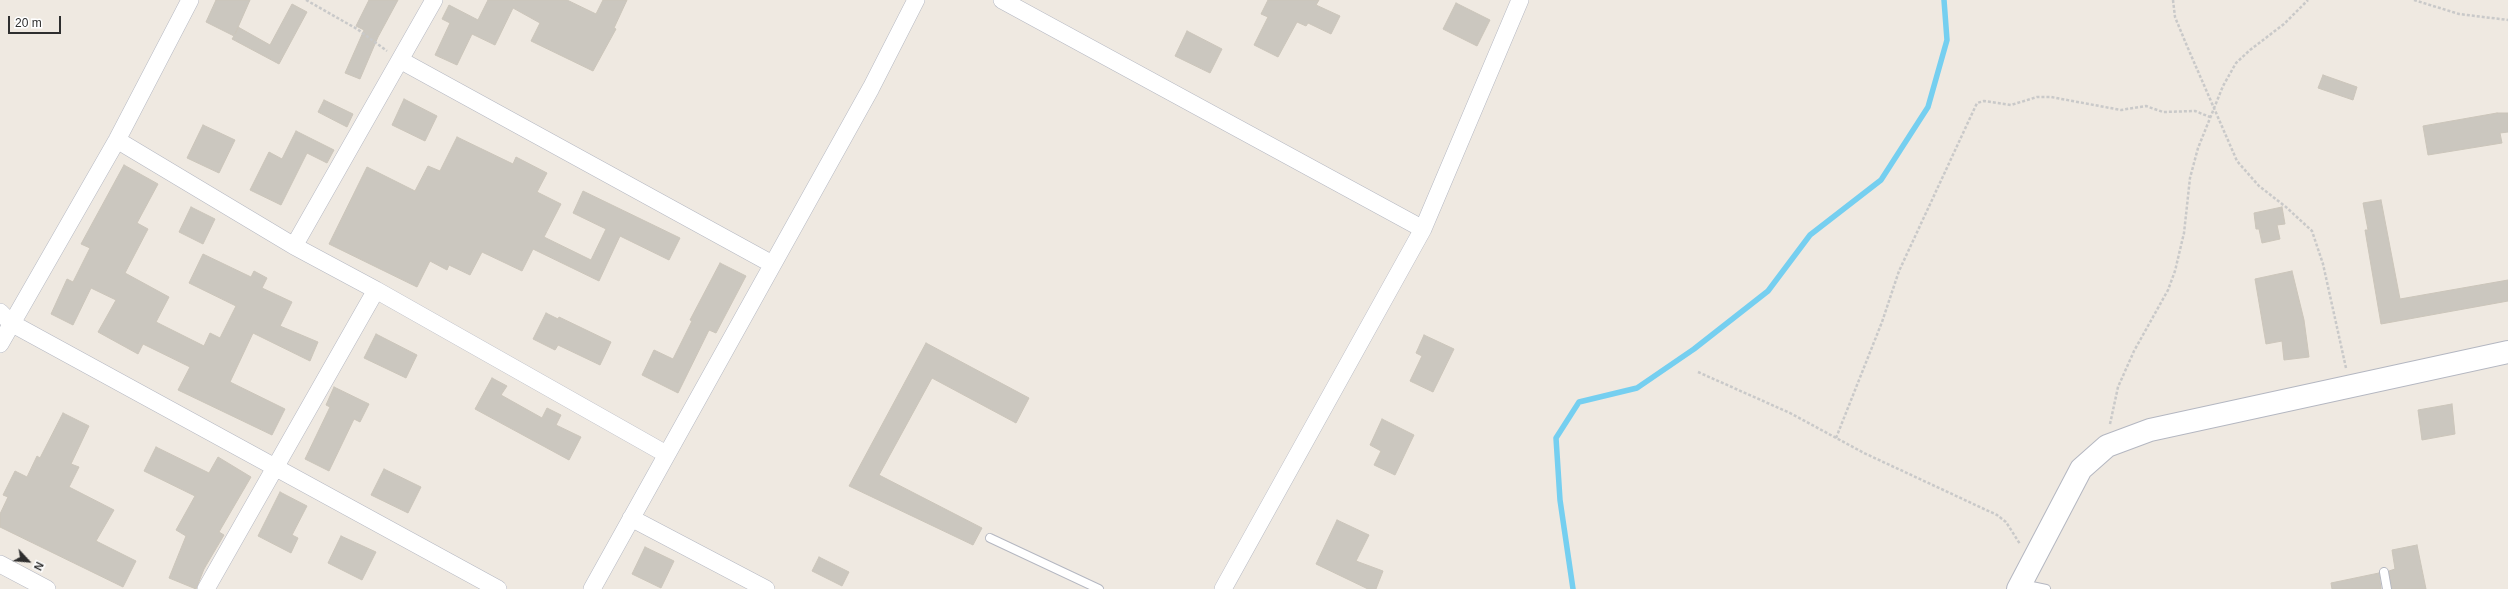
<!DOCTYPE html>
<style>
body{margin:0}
#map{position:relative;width:2508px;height:589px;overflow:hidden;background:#efe9e1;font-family:Helvetica,sans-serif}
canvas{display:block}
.north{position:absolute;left:8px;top:541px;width:40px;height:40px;-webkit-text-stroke:3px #fff;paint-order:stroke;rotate:116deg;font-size:11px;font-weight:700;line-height:16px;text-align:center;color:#2e2e2e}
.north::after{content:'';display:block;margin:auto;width:14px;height:18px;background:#2e2e2e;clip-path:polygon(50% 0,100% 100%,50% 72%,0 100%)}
.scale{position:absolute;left:8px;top:16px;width:53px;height:18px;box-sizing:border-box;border:2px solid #2e2e2e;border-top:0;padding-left:5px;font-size:12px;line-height:14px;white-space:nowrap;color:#2e2e2e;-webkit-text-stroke:3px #fff;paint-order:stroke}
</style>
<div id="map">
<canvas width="2508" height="589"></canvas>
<div class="north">N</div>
<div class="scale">20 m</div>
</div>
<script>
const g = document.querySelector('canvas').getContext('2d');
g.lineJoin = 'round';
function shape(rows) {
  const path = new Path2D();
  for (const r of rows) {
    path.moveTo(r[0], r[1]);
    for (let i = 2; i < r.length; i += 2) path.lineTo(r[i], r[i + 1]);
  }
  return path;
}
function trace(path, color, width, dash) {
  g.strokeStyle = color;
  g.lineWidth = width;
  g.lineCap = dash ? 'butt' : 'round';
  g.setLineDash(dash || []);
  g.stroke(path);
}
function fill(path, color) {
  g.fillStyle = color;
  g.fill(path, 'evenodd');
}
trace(shape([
 [1573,589,1560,500,1556,438,1579,402,1637,388,1694,349,1768,291,1810,235,1881,180,1928,107,1947,40,1944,0]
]), '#75cff0', 5.5);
const building = shape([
 [216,0,250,0,235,34,238,27,270,45,292,4,307,12,279,64,232,39,234,36,206,22,216,0],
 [369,0,398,0,378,37,360,79,345,73,364,30,356,26,369,0],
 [488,0,567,0,596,14,603,0,627,0,614,28,616,29,593,71,531,41,540,23,513,8,495,45,472,34,457,65,435,55,450,23,442,19,449,5,478,20,488,0],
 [1268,0,1319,0,1316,5,1340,16,1331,34,1308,23,1306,26,1297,22,1278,57,1254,45,1268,17,1261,14,1268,0],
 [1456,3,1490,20,1477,46,1443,29,1456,3],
 [1187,31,1222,49,1210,73,1175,56,1187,31],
 [2323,75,2357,87,2353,100,2318,88,2323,75],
 [404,99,437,116,425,141,392,125,404,99],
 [324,100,353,114,347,127,318,112,324,100],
 [2497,113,2508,113,2508,132,2500,133,2502,143,2428,155,2423,126,2497,113],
 [203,125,235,140,219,173,187,158,203,125],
 [296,131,334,150,327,163,307,153,281,205,250,190,269,152,282,159,296,131],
 [457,137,513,164,516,157,547,173,537,192,561,204,544,237,591,260,606,229,573,213,583,191,680,238,669,260,620,236,599,281,533,249,522,271,482,252,470,275,449,265,447,270,430,261,417,287,329,244,367,167,415,191,428,166,440,171,457,137],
 [124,165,158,184,137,223,148,229,125,273,169,297,156,322,204,346,210,333,220,338,236,306,189,283,203,254,251,277,254,271,267,278,262,288,292,302,280,326,318,342,310,361,253,333,230,382,285,409,272,435,178,390,190,367,143,344,138,354,98,332,116,300,91,288,73,325,51,314,67,279,73,282,90,248,81,244,124,165],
 [2381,200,2400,299,2508,280,2508,301,2381,324,2365,230,2368,230,2363,203,2381,200],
 [191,207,215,219,203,244,179,232,191,207],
 [2282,207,2285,224,2277,225,2280,239,2262,243,2259,229,2256,229,2254,213,2282,207],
 [720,263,746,276,716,333,709,330,678,393,642,375,654,350,673,359,692,321,690,320,720,263],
 [2292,271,2304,320,2309,357,2284,360,2282,341,2266,344,2255,279,2292,271],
 [546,313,558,319,559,317,611,342,600,365,558,345,555,350,533,339,546,313],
 [376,334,417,355,406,378,364,358,376,334],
 [1424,335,1454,349,1433,392,1410,381,1422,356,1416,353,1424,335],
 [926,343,1029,398,1016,423,932,378,879,475,982,528,973,545,849,486,926,343],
 [492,378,507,386,501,395,542,418,547,408,561,415,556,425,581,437,569,460,475,409,492,378],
 [334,387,369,404,360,422,354,419,329,471,305,459,330,407,326,405,334,387],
 [2452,404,2455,434,2422,440,2418,410,2452,404],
 [63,413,89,426,71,464,79,467,69,487,114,510,96,541,136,561,123,587,0,527,0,514,8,497,3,495,15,471,27,477,37,456,40,458,63,413],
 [1382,419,1414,435,1395,475,1374,465,1381,451,1370,445,1382,419],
 [156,447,209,473,218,457,251,477,219,532,224,535,204,569,196,589,169,578,186,536,176,530,195,496,144,471,156,447],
 [384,469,421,487,408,513,371,495,384,469],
 [280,492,307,506,292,535,298,538,291,553,258,536,280,492],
 [1337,520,1369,535,1356,561,1383,571,1376,589,1368,589,1316,564,1337,520],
 [341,536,376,552,362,580,328,563,341,536],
 [2417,545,2426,589,2392,589,2389,571,2395,569,2392,550,2417,545],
 [645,547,674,561,661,588,632,574,645,547],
 [819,557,849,572,842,586,812,571,819,557],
 [2379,573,2381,589,2332,589,2331,583,2379,573]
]);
fill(building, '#cbc7bf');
trace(building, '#cbc5ba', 1);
const lane = shape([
 [990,538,1099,589],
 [2384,572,2387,589],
 [2022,584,2046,589]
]);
const street = shape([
 [434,0,294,246,376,290,666,454],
 [1002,0,1423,229],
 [400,60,772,264],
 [117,140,294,246],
 [0,312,11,323,498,589],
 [0,344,117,140,190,0],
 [631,518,766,589],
 [0,564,47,589],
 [206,589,376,290],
 [592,589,871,88,916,0],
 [1223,589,1423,229,1520,0]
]);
const secondary = shape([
 [2018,589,2081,469,2107,446,2150,430,2508,352]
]);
trace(lane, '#b4b7c1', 10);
trace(street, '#b4b7c1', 18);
trace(secondary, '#b4b7c1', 24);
trace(shape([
 [306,0,357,29,387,51],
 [2173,0,2175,17,2187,46,2237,161,2259,186,2286,207,2312,231,2323,264,2346,368],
 [2414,0,2459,14,2508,20],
 [1698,372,1790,413,1864,453,1997,515,2006,522,2020,544],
 [2110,424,2118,387,2134,351,2168,290,2175,271,2184,233,2190,178,2198,148,2223,86,2236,63,2250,50,2284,24,2308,0],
 [1836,438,1882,322,1899,271,1977,103,1984,101,2011,105,2037,97,2051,97,2121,110,2146,106,2163,112,2195,111,2210,117]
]), '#c9c9c9', 2.5, [3, 2]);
trace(lane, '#fff', 8);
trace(street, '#fff', 17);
trace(secondary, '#fff', 22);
</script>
